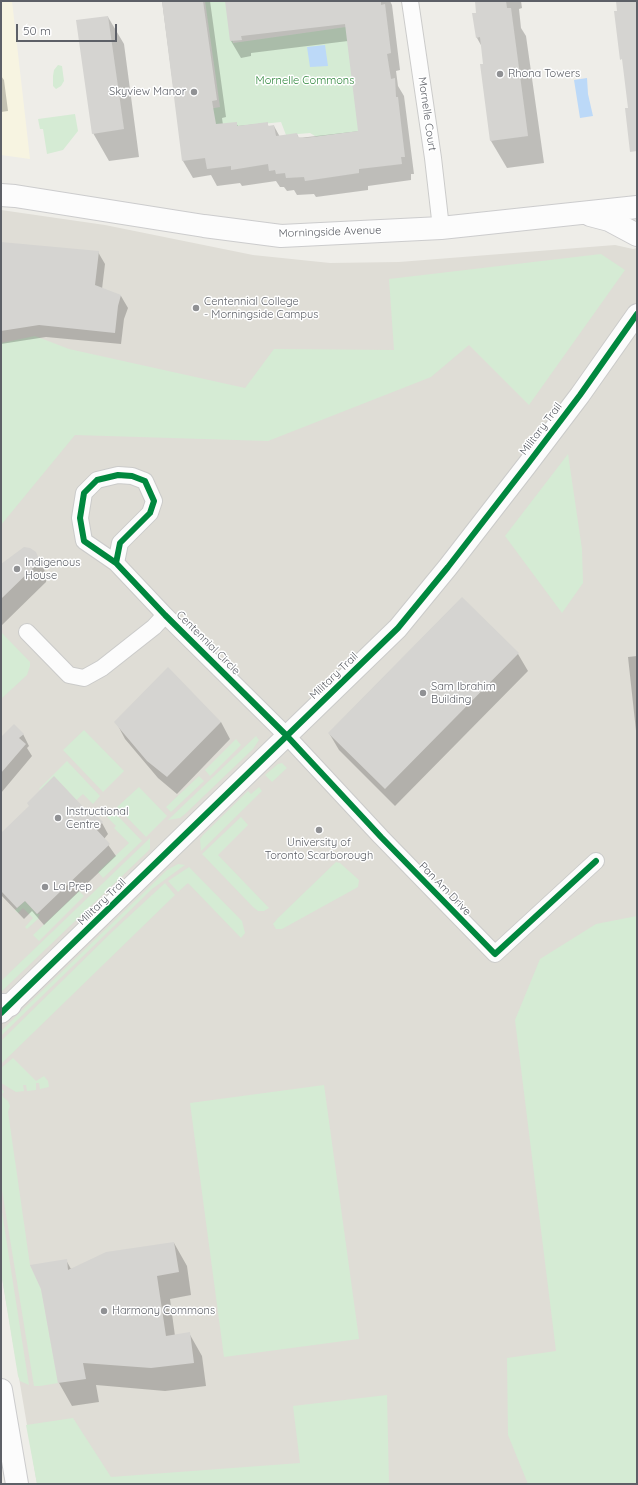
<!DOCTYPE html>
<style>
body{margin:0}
#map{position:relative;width:638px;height:1485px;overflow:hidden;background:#eeede8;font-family:Quicksand,sans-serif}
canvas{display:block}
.frame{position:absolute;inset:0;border:2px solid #5d6067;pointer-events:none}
.scale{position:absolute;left:16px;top:24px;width:101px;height:18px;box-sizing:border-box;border:2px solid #5d6067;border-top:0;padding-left:5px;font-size:12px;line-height:14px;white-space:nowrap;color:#5d6067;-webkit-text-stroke:3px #fff;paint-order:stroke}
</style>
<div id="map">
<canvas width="638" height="1485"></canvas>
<div class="frame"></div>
<div class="scale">50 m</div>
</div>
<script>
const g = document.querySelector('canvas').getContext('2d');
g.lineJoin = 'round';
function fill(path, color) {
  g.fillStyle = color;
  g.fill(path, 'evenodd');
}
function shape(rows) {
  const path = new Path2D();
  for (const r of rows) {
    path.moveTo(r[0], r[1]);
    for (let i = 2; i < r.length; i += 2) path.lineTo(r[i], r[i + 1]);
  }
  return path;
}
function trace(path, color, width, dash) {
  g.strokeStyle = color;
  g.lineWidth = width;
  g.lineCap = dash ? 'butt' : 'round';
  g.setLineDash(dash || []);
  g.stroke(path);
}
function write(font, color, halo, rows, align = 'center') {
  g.font = font + ' Quicksand,sans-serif';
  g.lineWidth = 3;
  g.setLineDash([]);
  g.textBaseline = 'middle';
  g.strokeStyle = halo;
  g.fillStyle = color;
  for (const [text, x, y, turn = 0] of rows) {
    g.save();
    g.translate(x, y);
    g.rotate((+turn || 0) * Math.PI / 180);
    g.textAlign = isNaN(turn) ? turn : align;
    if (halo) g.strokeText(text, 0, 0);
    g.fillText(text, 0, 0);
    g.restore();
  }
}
fill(shape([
 [1,1,12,1,30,159,1,155]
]), '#f7f4e1');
fill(shape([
 [1,210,105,225,253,255,330,263,399,262,615,245,633,249,637,248,637,1484,37,1484,1,1272]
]), '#dfddd6');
fill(shape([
 [205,1,227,1,233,43,346,27,360,133,320,139,310,133,286,135,281,122,204,130,203,110,220,107],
 [58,65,62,66,64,81,61,86,56,89,53,86,53,76,54,70],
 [75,114,78,131,63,150,47,154,43,129,40,129,38,119],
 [601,254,625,270,529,405,469,345,431,377,268,441,75,435,1,525,1,343,35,336,69,349,245,388,274,349,394,350,389,279],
 [568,454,582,549,583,583,562,613,505,536],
 [1,632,30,662,30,666,27,675,1,699],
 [84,730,124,771,103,792,63,750],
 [256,736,259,740,253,749,185,814,180,818,168,820],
 [236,739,241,745,210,776,205,770],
 [67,761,100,796,93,804,83,794,69,807,39,789],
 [282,763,287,768,272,782,265,775,278,764],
 [199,776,204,781,171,812,166,807],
 [139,787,167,816,146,837,117,807],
 [259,787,262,791,201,851,200,839,203,835,248,791,251,794],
 [113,811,142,841,103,878,98,872,129,843,114,828,116,826,107,817],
 [241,817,248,825,218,855,269,908,264,911,258,911,253,907,202,854],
 [150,838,150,849,144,855,1,992,1,981],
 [336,862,340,863,359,880,358,887,282,929,276,929,273,924,278,918],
 [178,864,185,865,152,889,1,1036,1,1031,47,986,167,870],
 [189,867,242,921,245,933,241,938,188,883,178,892,168,881],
 [165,883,175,895,1,1064,1,1041,112,932],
 [79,891,84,896,39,941,33,935],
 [25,901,37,914,40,914,38,917,39,918,27,929,25,927,33,918,23,908,18,913,15,910],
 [637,916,637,1484,528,1484,508,1435,507,1358,556,1351,515,1020,540,959,596,924],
 [13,1058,36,1081,44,1076,48,1081,49,1087,40,1089,39,1083,36,1083,36,1090,27,1091,26,1085,23,1085,24,1091,16,1092,1,1083,1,1068],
 [324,1085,359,1339,224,1357,190,1103],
 [1,1087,4,1092,2,1094,3,1097,8,1101,10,1106,8,1112,30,1265,41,1289,58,1383,40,1386,34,1386,1,1184],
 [1,1206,29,1385,20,1381,18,1376,1,1272],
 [387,1395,389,1484,37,1484,26,1425,73,1418,111,1477,300,1463,293,1406]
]), '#d5ebd4');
fill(shape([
 [325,45,328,66,310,67,307,47],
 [587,78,588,94,593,116,580,118,574,80]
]), '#bcd9f8');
fill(shape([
 [162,1,210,1,226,117,222,118,223,125,236,123,238,126,267,123,269,127,274,126,280,137,297,134,299,138,360,131,348,41,251,53,251,56,241,58,231,41,226,1,390,1,392,5,400,70,396,71,398,86,404,96,414,174,411,174,411,180,368,186,368,190,316,197,314,194,297,195,294,190,287,191,284,187,280,187,276,181,242,186,240,183,217,186,211,175,193,178,183,161],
 [476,1,521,1,522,8,519,9,521,28,526,36,544,163,507,168,491,141,482,47,477,38],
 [108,17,124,44,139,157,109,161,93,133],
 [1,76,4,80,8,111,1,112],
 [1,243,98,252,105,264,102,289,121,296,128,308,124,319,121,344,46,337,1,344],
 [35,553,47,575,46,582,1,626,1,565],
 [462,598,518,654,528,671,395,806,339,750,329,733],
 [637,656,637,740,628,657],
 [116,722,221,722,230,739,177,794,158,778,125,739],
 [23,734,29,746,27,748,32,756,1,793,1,736,2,737],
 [86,811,102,823,108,834,104,839,116,856,44,925,32,911,24,919,1,895,1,835],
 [174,1243,187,1266,191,1295,170,1299,175,1336,189,1333,202,1356,206,1386,165,1391,96,1385,99,1402,72,1406,59,1383,42,1289,66,1260,71,1269]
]), '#0003');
fill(shape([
 [162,1,203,1,217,100,212,101,216,124,237,122,237,126,268,122,268,126,274,125,276,136,297,133,298,137,305,138,358,131,345,24,241,36,242,40,230,41,225,1,381,1,381,5,385,4,391,53,387,54,391,79,395,78,396,97,398,97,402,132,405,157,401,157,402,164,359,169,359,173,305,181,304,177,286,178,285,173,276,174,275,170,269,171,268,164,231,170,231,166,207,169,205,158,182,161],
 [475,1,506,1,507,8,511,8,528,136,490,141,480,64,483,64,480,37,476,38,472,13,476,13],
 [616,1,637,1,637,151,630,152,625,108,628,108,622,59,620,60,614,11,617,11],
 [108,16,124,129,92,134,76,20],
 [1,242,99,251,95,285,121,295,118,306,115,333,39,325,1,331],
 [24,547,30,548,36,552,38,557,36,565,1,599,1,564],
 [462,597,519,653,385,789,328,733],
 [168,667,221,722,167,777,147,761,114,722],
 [14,724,24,734,19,738,26,744,1,773,1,737],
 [54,776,86,810,88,807,103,822,96,829,110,844,37,914,25,901,17,908,1,891,1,833,29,806,27,803],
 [174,1242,179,1272,157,1276,166,1336,190,1332,194,1363,151,1368,83,1363,86,1379,58,1383,41,1289,30,1265,67,1259,68,1270,106,1252]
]), '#d5d4d1');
const minor = shape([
 [410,1,433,158,441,228],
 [116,563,120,543,150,513,154,501,145,481,132,476,118,475,97,480,84,493,80,518,84,541,116,563,165,615,287,736,381,837,495,954,596,861],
 [27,632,69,675,84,678,102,668,154,627,165,615]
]);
const tertiary = shape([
 [1,1013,398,628,448,567,527,465,580,395,637,314]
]);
const secondary = shape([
 [1,195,15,196,204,226,281,236,441,228,637,207],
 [590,215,609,220,637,235],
 [1,1005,10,1005],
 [1,1390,17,1484]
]);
trace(minor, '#cbcbca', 18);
trace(tertiary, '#cbcbca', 22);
trace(secondary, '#cccccd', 24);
trace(minor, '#fcfcfc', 16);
trace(tertiary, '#fcfcfc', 20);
trace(secondary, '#fcfcfc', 22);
trace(shape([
 [116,563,120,543,150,513,154,501,145,481,132,476,118,475,97,480,84,493,80,518,84,541,116,563,165,615,287,736,381,837,495,954,596,861],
 [1,1013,398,628,448,567,527,465,580,395,637,314]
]), '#00873e', 6);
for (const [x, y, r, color] of [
 [500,74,4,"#909194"],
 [194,92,4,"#909194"],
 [196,308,4,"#909194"],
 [17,569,4,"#909194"],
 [423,693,4,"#909194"],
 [58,818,4,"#909194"],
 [319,830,4,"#909194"],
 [45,887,4,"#909194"],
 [104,1311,4,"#909194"]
]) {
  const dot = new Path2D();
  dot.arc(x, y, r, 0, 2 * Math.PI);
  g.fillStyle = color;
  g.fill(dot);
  trace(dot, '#fff', 1.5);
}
write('11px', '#5d6067', '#fff', [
 ["Rhona Towers",508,74],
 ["Skyview Manor",186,92,"right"],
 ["Centennial College",204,302],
 ["- Morningside Campus",204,315],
 ["Indigenous",25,563],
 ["House",25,576],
 ["Sam Ibrahim",431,687],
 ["Building",431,700],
 ["Instructional",66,812],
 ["Centre",66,825],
 ["University of",319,843,"center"],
 ["Toronto Scarborough",319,856,"center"],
 ["La Prep",53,887],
 ["Harmony Commons",112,1311]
], 'left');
write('11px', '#2d863a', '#fff', [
 ["Mornelle Commons",305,81]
]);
write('11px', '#5d6067', '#fff', [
 ["Mornelle Court",427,114,82],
 ["Morningside Avenue",330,232,-2],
 ["Military Trail",541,429,-53],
 ["Centennial Circle",208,643,45],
 ["Military Trail",334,676,-44],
 ["Pan Am Drive",445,889,46],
 ["Military Trail",102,902,-44]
]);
</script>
